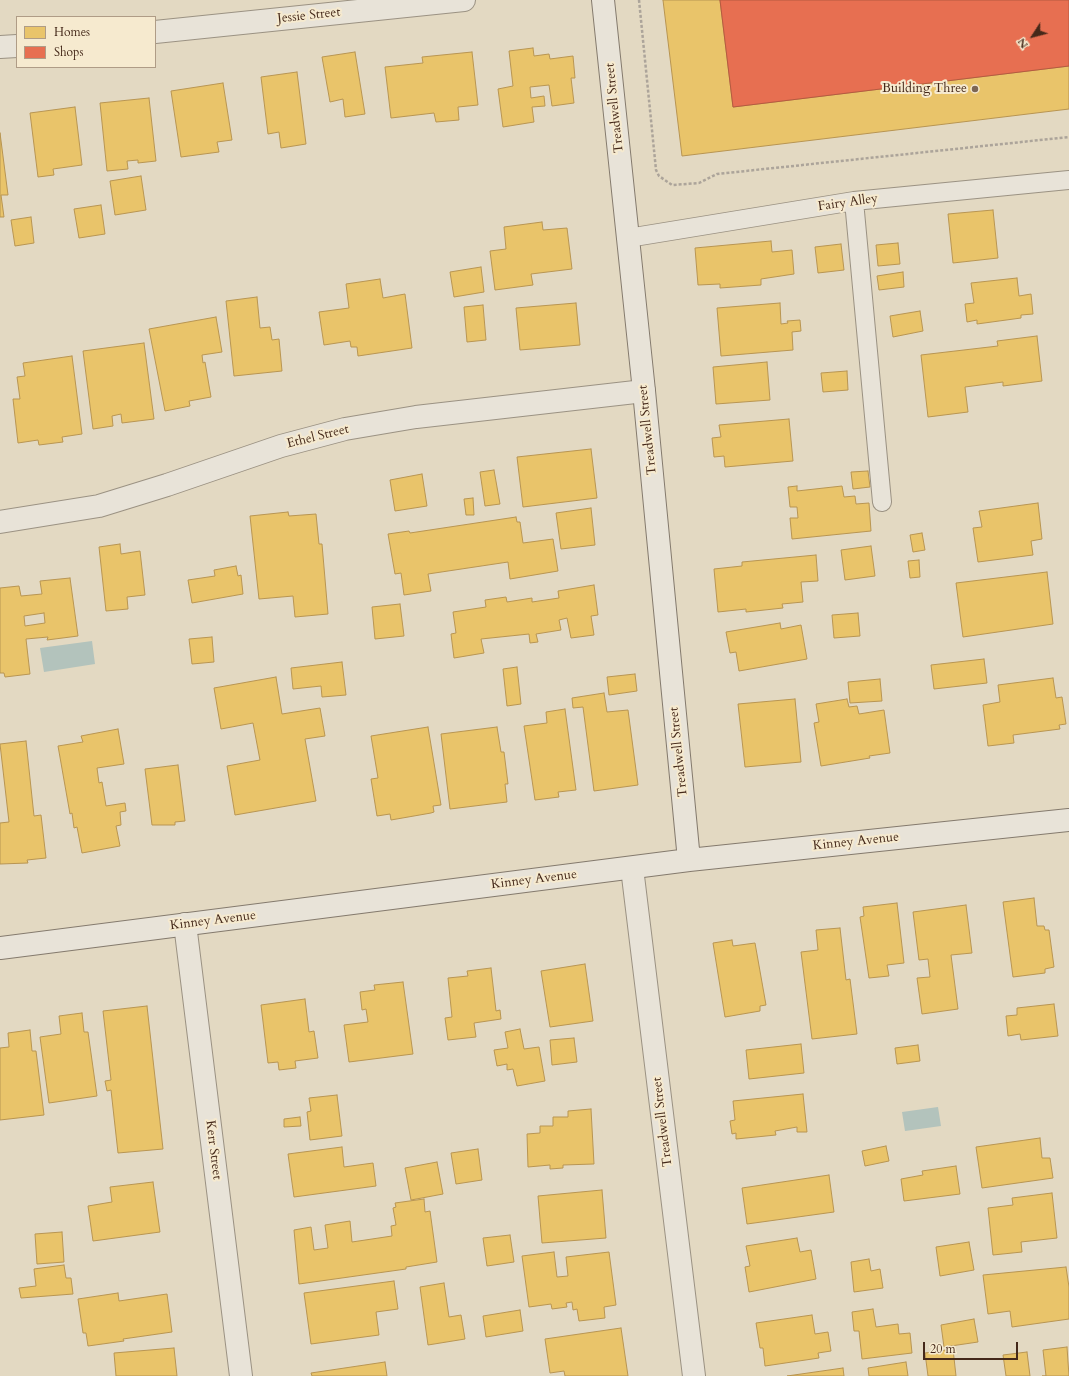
<!DOCTYPE html>
<style>
body{margin:0}
#map{position:relative;width:1069px;height:1376px;overflow:hidden;background:#e3d9c2;font-family:Cardo,serif}
canvas{display:block}
.legend{position:absolute;left:16px;top:16px;width:140px;height:52px;box-sizing:border-box;background:#f6eacf;border:1px solid #af9c86;margin:0;padding:5px 7px;list-style:none;font-size:12px;color:#442819}
.legend li{display:flex;align-items:center;gap:8px;height:20px}
.legend b{width:20px;border:1px solid #af9c86}
.north{position:absolute;left:1013px;top:16px;width:40px;height:40px;-webkit-text-stroke:3px #f6eacf;paint-order:stroke;rotate:234deg;font-size:11px;font-weight:700;line-height:16px;text-align:center;color:#442819}
.north::after{content:'';display:block;margin:auto;width:14px;height:18px;background:#442819;clip-path:polygon(50% 0,100% 100%,50% 72%,0 100%)}
.scale{position:absolute;left:923px;top:1342px;width:95px;height:18px;box-sizing:border-box;border:2px solid #442819;border-top:0;padding-left:5px;font-size:12px;line-height:14px;white-space:nowrap;color:#442819;-webkit-text-stroke:3px #f6eacf;paint-order:stroke}
</style>
<div id="map">
<canvas width="1069" height="1376"></canvas>
<ul class="legend">
<li><b style="height:11px;background:#e9c46a"></b>Homes</li>
<li><b style="height:11px;background:#e76f51"></b>Shops</li>
</ul>
<div class="north">N</div>
<div class="scale">20 m</div>
</div>
<script>
const g = document.querySelector('canvas').getContext('2d');
g.lineJoin = 'round';
function fill(path, color) {
  g.fillStyle = color;
  g.fill(path, 'evenodd');
}
function shape(rows) {
  const path = new Path2D();
  for (const r of rows) {
    path.moveTo(r[0], r[1]);
    for (let i = 2; i < r.length; i += 2) path.lineTo(r[i], r[i + 1]);
  }
  return path;
}
function trace(path, color, width, dash) {
  g.strokeStyle = color;
  g.lineWidth = width;
  g.lineCap = dash ? 'butt' : 'round';
  g.setLineDash(dash || []);
  g.stroke(path);
}
function write(font, color, halo, rows, align = 'center') {
  g.font = font + ' Cardo,serif';
  g.lineWidth = 4;
  g.setLineDash([]);
  g.textBaseline = 'middle';
  g.strokeStyle = halo;
  g.fillStyle = color;
  for (const [text, x, y, turn = 0] of rows) {
    g.save();
    g.translate(x, y);
    g.rotate((+turn || 0) * Math.PI / 180);
    g.textAlign = isNaN(turn) ? turn : align;
    if (halo) g.strokeText(text, 0, 0);
    g.fillText(text, 0, 0);
    g.restore();
  }
}
fill(shape([
 [92,641,95,664,44,672,40,648],
 [938,1107,941,1126,905,1131,902,1112]
]), '#b3c3bc');
const homes = shape([
 [663,0,720,0,733,107,1069,66,1069,109,682,156,663,0],
 [533,48,534,56,549,54,550,59,573,56,575,78,571,78,574,103,552,106,549,85,530,87,531,98,544,96,545,106,532,107,534,122,503,127,498,89,513,86,509,51,533,48],
 [355,52,365,114,345,117,343,99,330,102,322,57,355,52],
 [472,52,478,105,458,107,459,120,436,122,434,113,391,118,385,67,423,63,422,57,472,52],
 [297,72,306,144,281,148,279,132,268,134,261,77,297,72],
 [223,83,232,140,217,142,219,152,181,157,171,91,223,83],
 [149,98,156,161,138,163,138,160,127,161,128,169,107,171,100,103,149,98],
 [75,107,82,165,53,169,54,175,38,177,30,113,75,107],
 [0,133,8,195,1,195,4,217,0,217,0,133],
 [141,176,146,210,115,215,110,181,141,176],
 [101,205,105,234,79,238,74,209,101,205],
 [993,210,998,258,953,263,948,214,993,210],
 [31,217,34,243,15,246,11,220,31,217],
 [542,222,543,230,567,228,572,269,531,274,533,285,495,290,490,251,506,249,504,227,542,222],
 [771,241,772,252,792,250,794,274,761,279,761,285,720,288,720,284,698,285,695,248,771,241],
 [898,243,900,264,878,266,876,245,898,243],
 [841,244,844,270,818,273,815,247,841,244],
 [481,267,484,292,454,297,450,272,481,267],
 [903,272,904,287,879,290,877,276,903,272],
 [1017,278,1019,296,1031,294,1033,314,1021,315,1021,318,977,324,977,320,967,322,965,304,974,303,971,283,1017,278],
 [380,279,383,298,405,294,412,348,358,356,357,347,351,347,350,341,324,345,319,312,349,308,346,284,380,279],
 [257,297,260,328,270,327,272,340,279,339,282,371,234,376,226,301,257,297],
 [576,303,580,345,520,350,516,308,576,303],
 [780,303,781,324,788,323,787,321,800,320,801,331,792,332,793,350,721,356,717,308,780,303],
 [483,305,486,340,467,342,464,307,483,305],
 [920,311,923,331,893,337,890,316,920,311],
 [216,317,222,352,202,355,203,363,205,362,211,397,189,401,190,406,165,411,149,329,216,317],
 [1037,336,1042,381,1003,386,1003,382,965,387,968,412,928,417,921,355,998,346,997,341,1037,336],
 [144,343,154,419,122,423,121,414,112,416,113,426,93,429,83,351,144,343],
 [72,356,82,434,62,437,63,442,39,445,38,440,18,443,13,399,20,399,17,377,25,376,23,363,72,356],
 [767,362,770,400,716,404,713,367,767,362],
 [847,371,848,390,823,392,821,373,847,371],
 [789,419,793,461,725,467,724,456,714,457,712,438,721,437,719,425,789,419],
 [591,449,597,498,523,507,517,457,591,449],
 [494,470,500,504,485,506,480,472,494,470],
 [868,471,870,487,853,489,851,472,868,471],
 [422,474,427,506,395,511,390,480,422,474],
 [797,486,797,491,842,486,844,497,855,496,856,504,869,503,871,531,792,539,790,518,798,518,797,507,790,507,788,487,797,486],
 [473,498,474,515,466,515,464,499,473,498],
 [1038,503,1042,539,1031,541,1033,555,978,562,973,528,982,527,979,511,1038,503],
 [591,508,595,545,561,549,556,513,591,508],
 [288,512,289,516,316,514,319,544,322,544,328,614,295,617,293,596,259,599,250,516,288,512],
 [516,517,517,522,520,522,523,543,553,539,558,571,510,579,508,562,428,574,431,591,404,595,401,573,395,574,388,534,409,531,410,533,516,517],
 [922,533,925,550,913,552,910,535,922,533],
 [120,544,121,554,140,551,145,595,127,597,128,609,106,611,99,547,120,544],
 [871,546,875,576,845,580,841,550,871,546],
 [816,555,818,581,801,582,803,602,782,604,783,608,746,612,746,609,718,612,714,569,742,566,742,562,816,555],
 [919,560,920,577,910,578,908,561,919,560],
 [236,566,238,576,241,575,243,594,192,603,188,580,215,576,214,570,236,566],
 [1047,572,1053,624,963,637,956,583,1047,572],
 [70,578,78,636,47,640,48,637,26,639,30,674,5,677,4,673,0,673,0,588,19,586,21,596,42,594,40,581,70,578],
 [44,613,45,623,25,626,24,616,44,613],
 [594,585,598,615,591,616,594,635,571,638,567,618,559,620,561,630,536,634,538,642,530,643,529,634,481,639,484,653,454,658,451,634,456,633,453,612,486,607,485,600,506,597,507,602,532,598,532,602,559,598,558,591,594,585],
 [400,604,404,636,375,639,372,607,400,604],
 [858,613,860,636,834,638,832,615,858,613],
 [780,623,781,629,801,625,807,659,739,671,736,652,730,653,726,632,780,623],
 [212,637,214,662,192,664,189,639,212,637],
 [984,659,987,683,934,689,931,665,984,659],
 [342,662,346,695,322,697,321,686,293,689,291,668,342,662],
 [517,667,521,704,507,706,503,669,517,667],
 [635,674,637,691,609,695,607,677,635,674],
 [276,677,282,714,320,708,325,736,305,739,316,801,235,815,227,766,260,760,253,723,221,729,214,688,276,677],
 [1053,678,1056,698,1062,697,1066,724,1059,725,1060,729,1013,735,1014,743,988,746,983,705,1000,702,998,685,1053,678],
 [880,679,882,701,850,703,848,682,880,679],
 [604,693,607,712,628,710,638,785,594,791,583,707,573,708,572,698,604,693],
 [795,699,801,762,745,767,738,704,795,699],
 [847,699,849,707,857,706,859,714,884,710,890,753,869,756,870,758,821,766,814,723,819,722,816,704,847,699],
 [565,709,576,790,558,792,559,797,535,800,524,726,547,723,546,712,565,709],
 [428,727,441,805,433,806,434,812,431,813,391,820,390,814,377,816,371,779,378,778,371,736,428,727],
 [497,727,501,752,504,752,508,784,505,784,507,802,450,809,441,734,497,727],
 [118,729,124,764,97,768,99,783,102,782,106,806,125,803,126,811,120,812,121,825,116,826,120,846,82,853,77,827,74,828,72,813,70,814,58,746,83,742,81,736,118,729],
 [26,741,34,816,41,815,46,858,27,860,28,863,0,864,0,823,9,822,0,744,26,741],
 [178,765,185,821,175,822,175,825,152,825,145,769,178,765],
 [1034,898,1037,926,1044,926,1045,930,1049,930,1054,967,1045,969,1045,973,1013,977,1003,902,1034,898],
 [897,903,904,963,887,965,889,976,869,978,860,917,864,916,863,907,897,903],
 [966,905,972,953,951,955,958,1009,922,1014,917,978,930,977,928,959,919,960,913,912,966,905],
 [840,928,846,980,850,979,857,1034,812,1039,801,952,818,950,816,930,840,928],
 [732,940,733,946,755,943,766,1005,760,1006,760,1011,725,1017,713,943,732,940],
 [585,964,593,1021,550,1027,541,971,585,964],
 [491,968,496,1011,500,1010,501,1019,474,1023,476,1037,448,1040,445,1018,452,1017,448,978,468,976,467,971,491,968],
 [403,982,413,1054,349,1062,344,1025,368,1022,366,1009,362,1010,360,992,375,990,374,985,403,982],
 [305,999,309,1032,314,1031,318,1058,295,1061,296,1068,279,1070,278,1062,268,1063,261,1005,305,999],
 [1054,1004,1058,1036,1021,1040,1020,1034,1008,1036,1006,1016,1017,1015,1017,1008,1054,1004],
 [147,1006,163,1149,118,1153,111,1090,107,1091,105,1081,111,1080,103,1011,147,1006],
 [82,1013,84,1032,88,1032,97,1096,49,1103,40,1037,61,1034,59,1016,82,1013],
 [520,1029,524,1049,539,1047,545,1081,517,1086,513,1069,507,1070,507,1064,497,1066,494,1050,508,1048,505,1032,520,1029],
 [30,1030,32,1051,36,1051,44,1115,0,1120,0,1048,9,1047,8,1033,30,1030],
 [574,1038,577,1062,552,1065,550,1040,574,1038],
 [801,1044,804,1073,749,1079,746,1050,801,1044],
 [918,1045,920,1061,897,1064,895,1048,918,1045],
 [803,1094,807,1132,797,1132,797,1127,775,1131,776,1135,736,1139,736,1133,732,1134,730,1121,735,1120,733,1101,803,1094],
 [337,1095,342,1136,310,1140,307,1112,311,1111,309,1098,337,1095],
 [591,1109,594,1164,563,1165,563,1168,550,1169,550,1165,528,1167,527,1134,540,1133,540,1126,553,1126,553,1117,568,1117,568,1111,591,1109],
 [300,1117,301,1126,284,1127,284,1119,300,1117],
 [1040,1138,1042,1158,1050,1158,1053,1178,982,1188,976,1147,1040,1138],
 [886,1146,889,1161,865,1166,862,1151,886,1146],
 [342,1147,344,1167,373,1163,376,1186,294,1197,288,1154,342,1147],
 [478,1149,482,1180,456,1184,451,1153,478,1149],
 [437,1162,443,1194,411,1200,405,1168,437,1162],
 [956,1166,960,1194,904,1201,901,1179,923,1175,922,1171,956,1166],
 [829,1175,834,1212,747,1224,742,1188,829,1175],
 [153,1182,160,1232,93,1241,88,1206,112,1202,110,1187,153,1182],
 [602,1190,606,1238,542,1243,538,1196,602,1190],
 [1052,1193,1057,1238,1021,1242,1022,1252,993,1255,988,1208,1013,1205,1012,1198,1052,1193],
 [424,1199,425,1212,430,1211,437,1262,406,1267,406,1269,299,1284,294,1230,311,1227,314,1250,328,1248,325,1225,350,1221,352,1242,392,1236,391,1226,396,1225,393,1208,396,1207,395,1203,424,1199],
 [62,1232,64,1262,37,1264,35,1234,62,1232],
 [510,1235,514,1262,487,1266,483,1238,510,1235],
 [797,1238,800,1252,811,1250,816,1279,749,1292,745,1267,750,1266,746,1246,797,1238],
 [969,1242,974,1270,940,1276,936,1247,969,1242],
 [554,1252,557,1277,568,1276,566,1257,609,1252,616,1305,604,1307,605,1318,579,1321,577,1309,573,1310,572,1302,566,1303,567,1307,552,1309,551,1304,529,1307,522,1256,554,1252],
 [869,1259,871,1271,880,1269,883,1288,854,1292,851,1262,869,1259],
 [64,1265,66,1278,71,1278,73,1294,21,1298,19,1288,36,1286,34,1269,64,1265],
 [1066,1267,1069,1287,1069,1319,1012,1327,1010,1311,988,1314,983,1275,1066,1267],
 [394,1281,398,1309,376,1312,379,1335,311,1344,304,1293,394,1281],
 [444,1283,449,1317,461,1315,465,1339,428,1345,420,1287,444,1283],
 [118,1293,119,1301,167,1294,172,1332,123,1339,124,1341,88,1346,86,1333,83,1333,78,1299,118,1293],
 [873,1309,876,1327,898,1324,899,1334,910,1333,912,1353,862,1359,859,1331,854,1331,852,1312,873,1309],
 [520,1310,523,1331,486,1337,483,1316,520,1310],
 [812,1315,815,1334,828,1332,831,1351,818,1353,819,1358,765,1366,763,1348,760,1348,756,1323,812,1315],
 [974,1319,978,1342,944,1347,941,1325,974,1319],
 [621,1328,628,1376,565,1376,564,1371,550,1373,545,1339,621,1328],
 [1067,1347,1069,1376,1042,1376,1046,1376,1043,1350,1067,1347],
 [174,1348,177,1376,116,1376,114,1353,174,1348],
 [953,1349,956,1376,928,1376,925,1353,953,1349],
 [1027,1352,1030,1376,1006,1376,1003,1355,1027,1352],
 [385,1362,387,1376,312,1376,311,1373,385,1362],
 [906,1362,908,1376,869,1376,868,1368,906,1362],
 [843,1368,844,1376,787,1376,843,1368]
]);
fill(homes, '#e9c46a');
trace(homes, '#b89552', 1);
const shops = shape([
 [720,0,1069,0,1069,66,733,107,720,0]
]);
fill(shops, '#e76f51');
trace(shops, '#b65a40', 1);
const lane = shape([
 [854,201,882,502],
 [628,238,854,201,1069,180]
]);
const street = shape([
 [155,32,464,0],
 [0,47,17,46],
 [0,522,99,506,167,485,281,446,345,429,416,417,644,391],
 [632,868,694,1376],
 [185,924,241,1376]
]);
const secondary = shape([
 [603,0,644,391,689,860],
 [0,948,689,860,1069,820]
]);
trace(lane, '#9b9283', 20);
trace(street, '#9b9283', 24);
trace(secondary, '#847a6d', 24);
trace(shape([
 [639,0,656,170,659,176,672,185,699,183,717,174,1069,137]
]), '#aca49a', 2.5, [3, 2]);
trace(lane, '#e8e3d8', 18);
trace(street, '#e8e3d8', 22);
trace(secondary, '#e8e3d8', 22);
for (const [x, y, r, color] of [
 [975,89,4,"#7c6654"]
]) {
  const dot = new Path2D();
  dot.arc(x, y, r, 0, 2 * Math.PI);
  g.fillStyle = color;
  g.fill(dot);
  trace(dot, '#f6eacf', 1.5);
}
write('13px', '#442819', '#f6eacf', [
 ["Jessie Street",309,16,-6],
 ["Treadwell Street",615,108,-96],
 ["Fairy Alley",848,203,-8],
 ["Treadwell Street",648,430,-96],
 ["Ethel Street",318,437,-14],
 ["Treadwell Street",679,752,-96],
 ["Kinney Avenue",856,842,-6],
 ["Kinney Avenue",534,880,-7],
 ["Kinney Avenue",213,921,-7],
 ["Treadwell Street",663,1122,-97],
 ["Kerr Street",213,1150,83]
]);
write('13px', '#442819', '#f6eacf', [
 ["Building Three",967,89]
], 'right');
</script>
